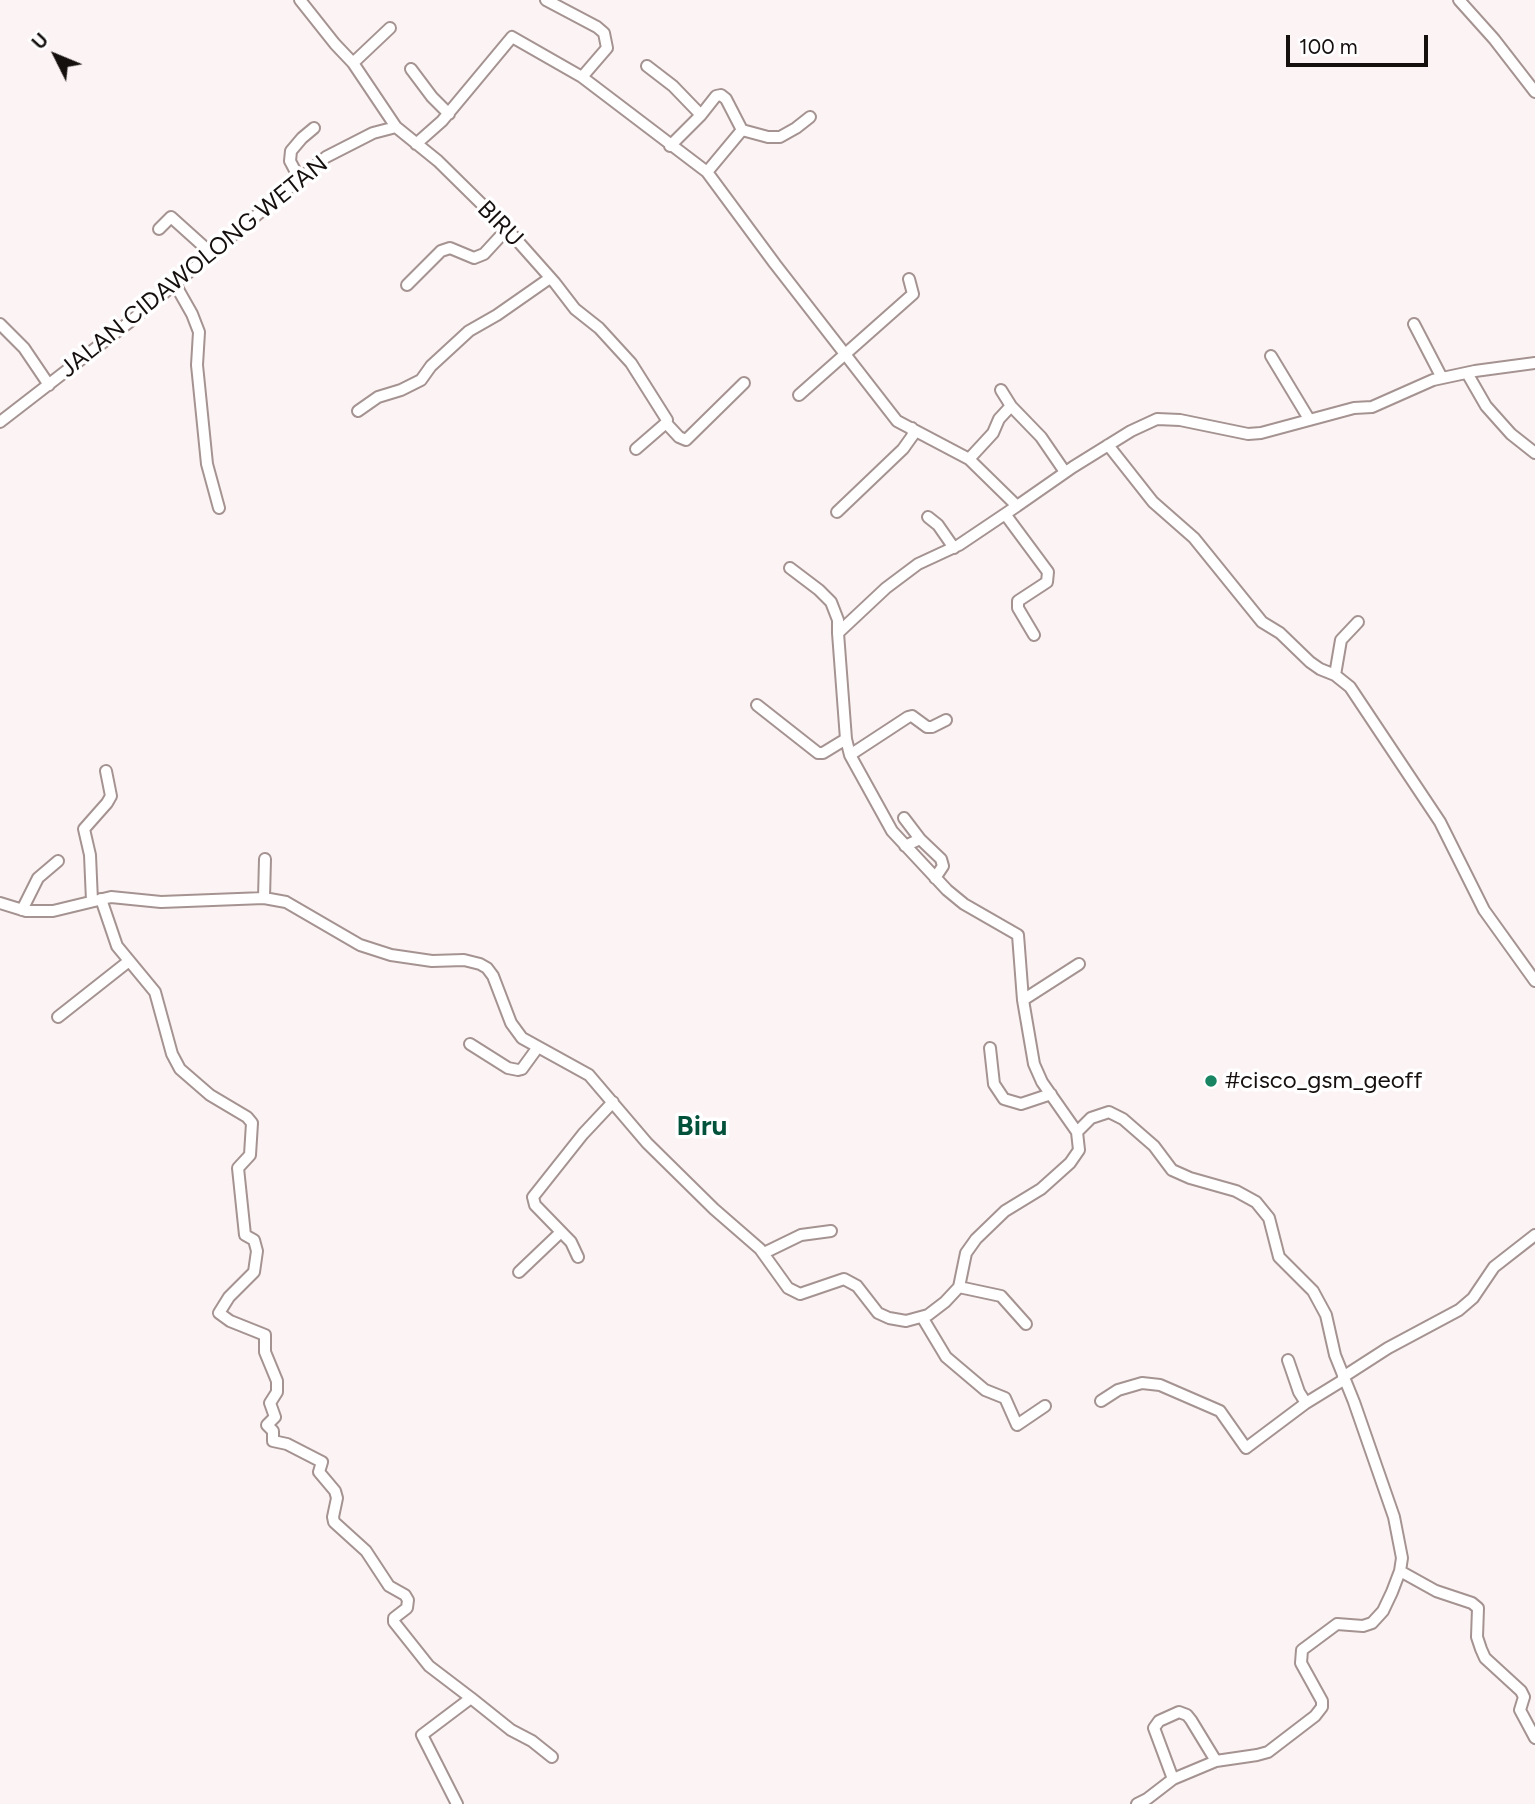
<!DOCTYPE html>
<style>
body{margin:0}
#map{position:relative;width:1535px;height:1804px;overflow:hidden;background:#fcf4f4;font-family:Figtree,sans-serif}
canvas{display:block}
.north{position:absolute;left:21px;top:21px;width:70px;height:70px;-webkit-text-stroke:5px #fff;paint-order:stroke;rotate:313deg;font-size:19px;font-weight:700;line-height:28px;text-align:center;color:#150f0e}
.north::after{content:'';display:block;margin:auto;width:24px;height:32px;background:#150f0e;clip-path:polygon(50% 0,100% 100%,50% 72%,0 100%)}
.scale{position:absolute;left:1286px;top:35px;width:142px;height:32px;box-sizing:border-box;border:4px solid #150f0e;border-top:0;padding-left:9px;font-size:21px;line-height:24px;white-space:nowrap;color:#150f0e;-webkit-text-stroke:5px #fff;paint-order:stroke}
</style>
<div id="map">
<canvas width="1535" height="1804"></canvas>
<div class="north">U</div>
<div class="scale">100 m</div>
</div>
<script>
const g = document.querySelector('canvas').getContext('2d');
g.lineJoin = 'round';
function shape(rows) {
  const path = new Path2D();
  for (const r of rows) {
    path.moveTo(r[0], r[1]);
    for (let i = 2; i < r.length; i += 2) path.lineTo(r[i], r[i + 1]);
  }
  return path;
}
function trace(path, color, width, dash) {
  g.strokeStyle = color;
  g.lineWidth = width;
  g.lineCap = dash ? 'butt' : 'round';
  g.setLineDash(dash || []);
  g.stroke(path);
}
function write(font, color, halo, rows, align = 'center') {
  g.font = font + ' Figtree,sans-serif';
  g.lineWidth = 7;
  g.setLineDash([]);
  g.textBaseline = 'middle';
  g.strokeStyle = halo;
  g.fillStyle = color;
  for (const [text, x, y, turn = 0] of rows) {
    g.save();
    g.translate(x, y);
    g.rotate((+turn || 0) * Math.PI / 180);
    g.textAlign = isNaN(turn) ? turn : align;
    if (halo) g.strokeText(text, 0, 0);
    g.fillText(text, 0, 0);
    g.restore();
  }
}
const minor = shape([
 [300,0,335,44,353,63,396,127,438,161,507,229,555,283,575,309,599,328,631,363,667,420,666,423,636,449],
 [546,0,597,27,604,33,607,48,582,77],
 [1459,0,1494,39,1535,92],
 [353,63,390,28],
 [647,66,673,86,701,115],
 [411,69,432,97,449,114],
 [670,146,701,115,716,96,721,95,726,99,742,130],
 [707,172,742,130,768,137,780,137,796,128,810,117],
 [299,178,290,161,291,151,302,138,314,128],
 [159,229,171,217,211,253],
 [175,284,192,314,199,332,197,365,207,464,219,508],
 [407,285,441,251,450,248,474,258,484,254,507,229],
 [0,324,24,348,49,385],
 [1414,324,1442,378],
 [1271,356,1309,419],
 [1467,373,1486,406,1511,434,1535,453],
 [799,395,913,294,909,279],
 [1011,406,1041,437,1065,472],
 [358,411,378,397,401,390,421,380,431,366,469,331,497,315,550,278],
 [0,422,132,320,326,157,373,133,396,127],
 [666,423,679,437,686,440,744,383],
 [1108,445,1153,502,1194,538,1262,622,1280,633,1310,662,1320,669,1335,675,1350,687,1440,822,1484,910,1535,981],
 [969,459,993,433,999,419,1011,406,1001,390],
 [1017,506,1073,467,1131,431,1157,419,1180,420,1248,434,1261,433,1354,408,1372,407,1433,380,1475,371,1535,363],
 [837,512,903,449,913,435,912,428],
 [1005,514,1048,572,1047,582,1018,601,1018,608,1034,635],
 [928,517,938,525,954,548],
 [790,568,819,590,831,602,838,620,838,633],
 [1335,675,1341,640,1358,622],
 [757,705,818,753,823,753,846,739],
 [850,755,908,717,912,716,927,727,932,727,946,720],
 [904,818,920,839],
 [905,846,920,839,941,859,943,866,935,878],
 [264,898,265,859],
 [101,899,117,946,155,992,172,1054,180,1069,210,1095,247,1117,252,1123,250,1155,238,1168,245,1235,254,1240,257,1251,254,1272,229,1297,219,1313,230,1321,265,1335,265,1352,277,1381,277,1392,270,1403,275,1417,267,1425,273,1431,273,1441,287,1444,322,1462,319,1472,335,1491,337,1498,333,1517,334,1522,366,1551,389,1586,405,1595,408,1600,407,1608,394,1618,394,1622,429,1666,471,1698],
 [92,901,90,855,84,829,107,803,111,796,106,771],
 [0,903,26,911,53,911,111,897,161,902,264,898,286,902,360,945,391,955,432,961,464,960,480,964,487,968,493,976,511,1023,522,1038,589,1075,647,1143,714,1209,760,1249,788,1288,800,1294,844,1279,857,1286,878,1313,889,1318,906,1321,928,1315,945,1302,959,1287,966,1253,976,1239,1005,1211,1041,1189,1070,1163,1079,1150,1077,1132,1042,1082,1034,1064,1023,1000,1018,935,964,904,947,890,892,831,850,755,846,739,838,633,886,588,918,564,959,545,1017,506,969,459,897,421,775,264,707,172,582,77,512,37,442,121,416,144],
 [22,910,38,878,58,861],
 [1023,1000,1079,964],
 [58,1017,129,961],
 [470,1044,508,1068,518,1070,522,1069,538,1047],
 [990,1048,994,1084,1004,1099,1021,1104,1051,1094],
 [1077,1132,1091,1118,1109,1112,1123,1119,1154,1146,1172,1170,1190,1178,1236,1191,1256,1202,1269,1218,1279,1257,1313,1291,1326,1315,1335,1355,1354,1402,1394,1517,1402,1558,1400,1571,1392,1592,1383,1611,1372,1623,1363,1626,1337,1624,1302,1650,1301,1663,1322,1701,1322,1707,1315,1716,1268,1752,1257,1755,1216,1761,1173,1779,1147,1799,1137,1804],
 [764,1253,801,1235,831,1231],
 [578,1257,571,1242,535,1205,533,1197,583,1134,613,1102],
 [519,1272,561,1232],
 [959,1287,1001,1296,1026,1324],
 [922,1317,946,1357,985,1390,1005,1398,1017,1425,1045,1406],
 [1288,1360,1299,1392,1306,1403,1345,1379],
 [1343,1377,1388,1348,1459,1310,1473,1298,1494,1267,1535,1235],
 [1101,1401,1118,1390,1142,1383,1160,1385,1220,1411,1246,1448,1306,1403],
 [1400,1571,1436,1591,1472,1603,1478,1608,1477,1637,1481,1649,1485,1658,1521,1691,1524,1697,1520,1710,1535,1738],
 [1173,1779,1154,1728,1159,1721,1179,1712,1187,1715,1191,1720,1216,1761],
 [457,1804,422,1735,471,1698,511,1730,532,1741,552,1757]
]);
trace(minor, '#a59391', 14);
trace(minor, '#fff', 10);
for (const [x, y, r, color] of [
 [1211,1081,7,"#188461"]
]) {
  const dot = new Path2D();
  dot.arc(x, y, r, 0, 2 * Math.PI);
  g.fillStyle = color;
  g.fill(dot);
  trace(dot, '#fff', 2.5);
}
write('24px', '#150f0e', '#fff', [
 ["BIRU",500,224,45],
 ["JALAN CIDAWOLONG WETAN",194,267,-39]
]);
write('24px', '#150f0e', '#fff', [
 ["#cisco_gsm_geoff",1225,1081]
], 'left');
write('bold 28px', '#02513a', '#fff', [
 ["Biru",702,1127]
]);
</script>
